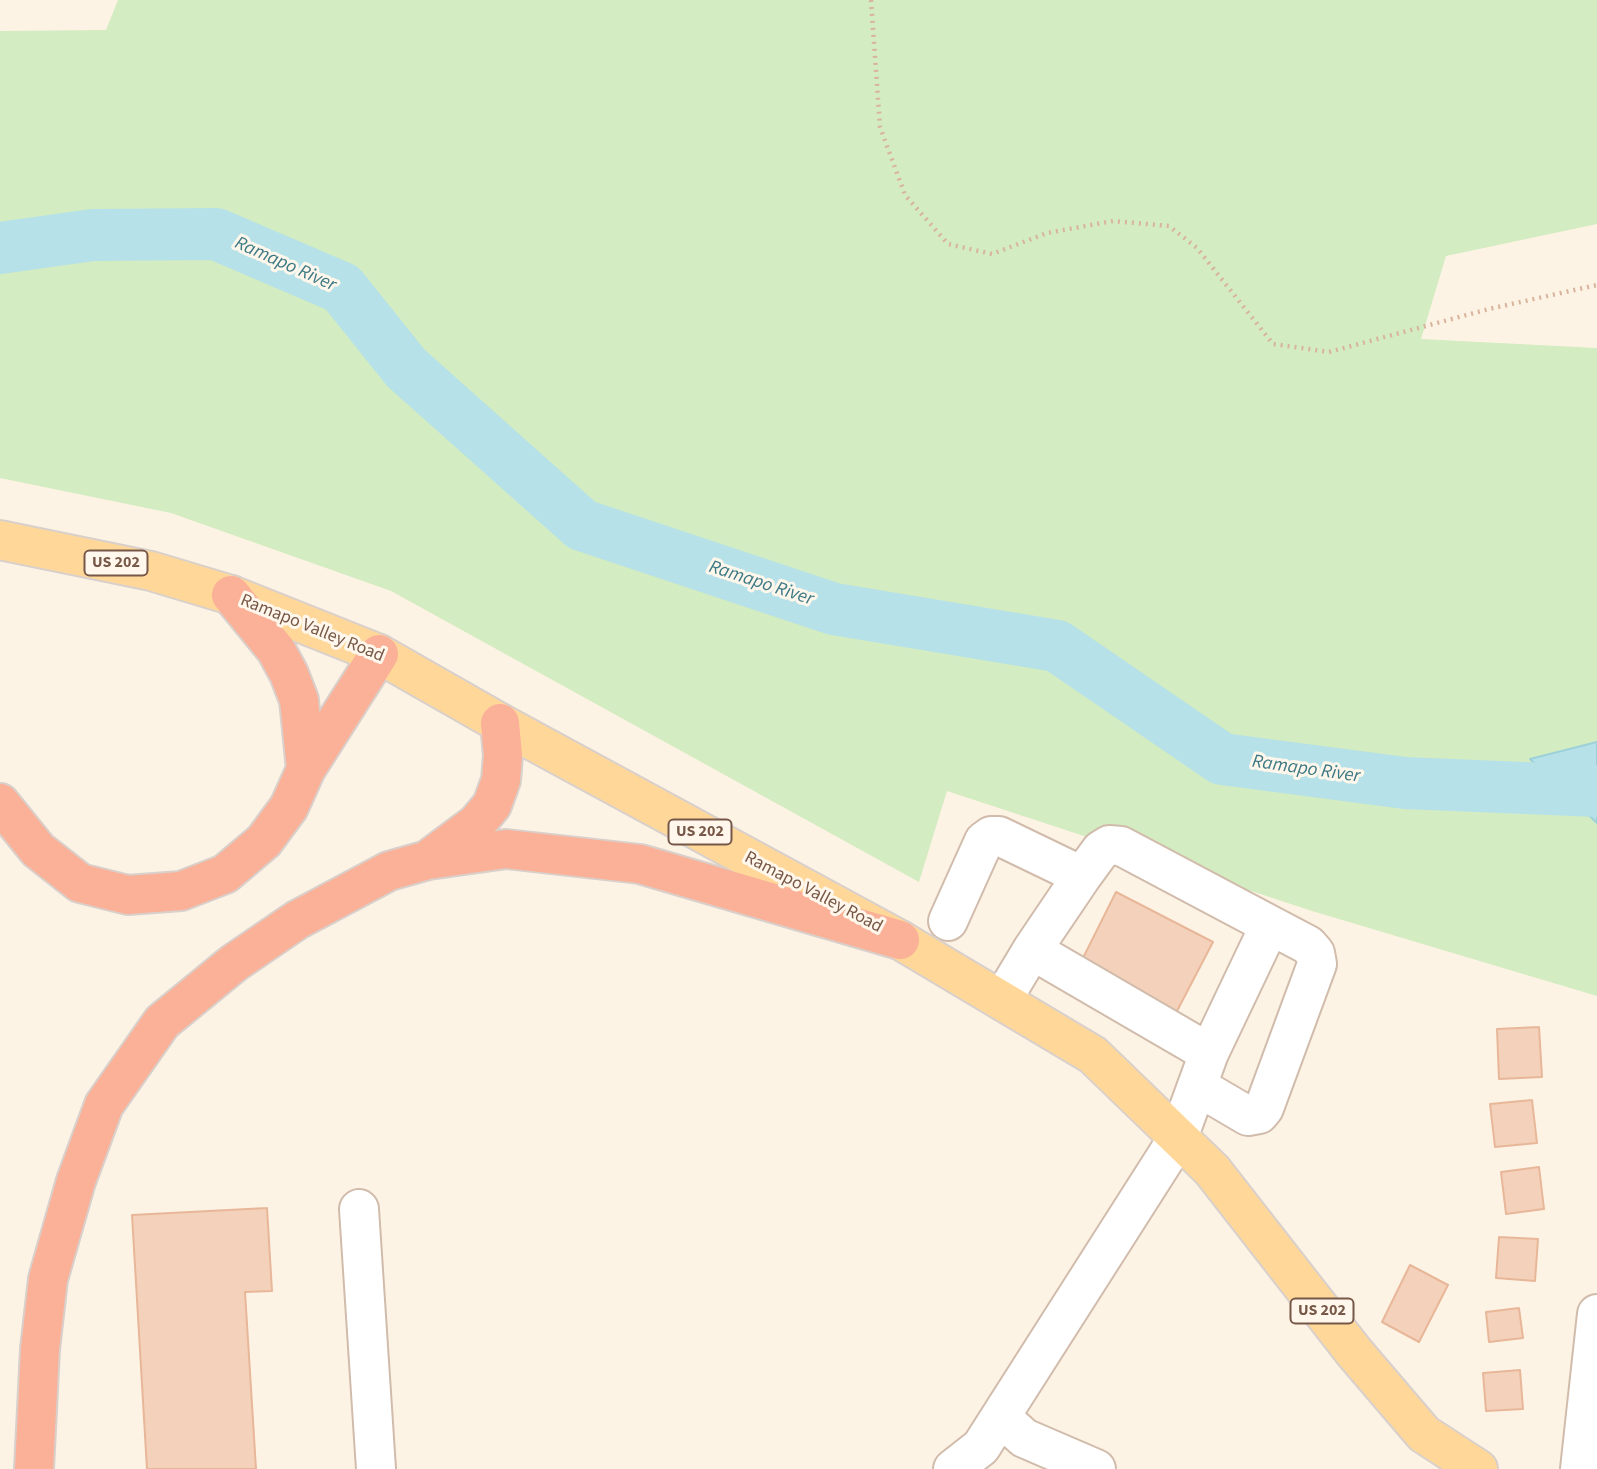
<!DOCTYPE html>
<style>
body{margin:0}
canvas{display:block;background:#fdf3e4}
</style>
<canvas width="1597" height="1469"></canvas>
<script>
const g = document.querySelector('canvas').getContext('2d');
g.lineJoin = 'round';
function fill(path, color) {
  g.fillStyle = color;
  g.fill(path, 'evenodd');
}
function shape(rows) {
  const path = new Path2D();
  for (const r of rows) {
    path.moveTo(r[0], r[1]);
    for (let i = 2; i < r.length; i += 2) path.lineTo(r[i], r[i + 1]);
  }
  return path;
}
function trace(path, color, width, dash) {
  g.strokeStyle = color;
  g.lineWidth = width;
  g.lineCap = dash ? 'butt' : 'round';
  g.setLineDash(dash || []);
  g.stroke(path);
}
function write(font, color, halo, rows, align = 'center') {
  g.font = font + ' "Source Sans 3",sans-serif';
  g.lineWidth = 6;
  g.setLineDash([]);
  g.textBaseline = 'middle';
  g.strokeStyle = halo;
  g.fillStyle = color;
  for (const [text, x, y, turn = 0] of rows) {
    g.save();
    g.translate(x, y);
    g.rotate((+turn || 0) * Math.PI / 180);
    g.textAlign = isNaN(turn) ? turn : align;
    if (halo) g.strokeText(text, 0, 0);
    g.fillText(text, 0, 0);
    g.restore();
  }
}
fill(shape([
 [118,0,1597,0,1597,224,1446,256,1421,339,1597,348,1597,742,1530,759,1597,823,1597,996,1312,911,947,791,919,882,391,591,171,513,0,478,0,31,106,30]
]), '#d3ecc1');
const water = shape([
 [1597,742,1597,823,1530,759,1597,742]
]);
fill(water, '#b7e1e8');
trace(water, '#9dd1da', 2);
trace(shape([
 [0,248,93,235,216,234,342,288,406,368,582,525,834,609,1057,646,1222,759,1405,783,1597,791]
]), '#b7e1e8', 52);
const building = shape([
 [1116,892,1213,942,1176,1013,1080,964,1116,892],
 [1539,1027,1542,1077,1499,1079,1497,1029,1539,1027],
 [1532,1100,1537,1143,1495,1147,1490,1104,1532,1100],
 [1539,1167,1544,1209,1506,1214,1501,1172,1539,1167],
 [267,1208,272,1291,245,1292,256,1469,147,1469,132,1215,267,1208],
 [1499,1237,1538,1239,1535,1281,1496,1278,1499,1237],
 [1410,1265,1448,1285,1419,1342,1382,1322,1410,1265],
 [1519,1308,1523,1338,1489,1342,1486,1312,1519,1308],
 [1520,1370,1523,1409,1486,1411,1483,1373,1520,1370]
]);
fill(building, '#f4d1ba');
trace(building, '#e8b799', 2);
const minor = shape([
 [948,921,984,841,991,836,999,836,1082,876],
 [1032,950,1209,1053],
 [1197,1086,1248,1116,1259,1114,1264,1108,1317,964,1315,953,1308,945,1270,925],
 [359,1209,376,1469],
 [1001,1417,1024,1438,1096,1469],
 [953,1469,981,1447,1178,1138,1209,1053,1270,925,1121,846,1109,845,1101,850,1082,876,1032,950,1002,1000],
 [1580,1469,1597,1314]
]);
const major = shape([
 [0,540,151,571,231,595,379,654,500,723,900,940,1093,1055,1212,1170,1354,1352,1424,1434,1478,1469]
]);
const highway = shape([
 [306,769,379,654],
 [0,803,38,850,80,883,128,895,181,891,225,874,264,841,289,807,306,769,299,700,289,674,276,650,231,595],
 [430,858,477,823,492,805,501,780,503,755,500,723],
 [34,1469,40,1349,48,1279,76,1181,104,1105,162,1022,234,963,297,920,389,871,428,860,506,849,640,864,900,940]
]);
trace(minor, '#d1bcac', 42);
trace(major, '#d9d0cc', 42);
trace(highway, '#d9d0cc', 42);
trace(shape([
 [871,0,880,127,905,195,948,244,992,254,1047,233,1113,221,1169,226,1197,248,1273,344,1329,352,1489,309,1597,285]
]), '#d9b49d', 4.5, [2, 5]);
trace(minor, '#fff', 38);
trace(major, '#ffd899', 38);
trace(highway, '#fbb197', 38);
for (const [x, y, w] of [
 [116,563,63],
 [700,832,63],
 [1322,1311,63]
]) {
  const box = new Path2D();
  box.roundRect(x - w / 2, y - 12.5, w, 25, 5);
  g.fillStyle = '#fff7eb';
  g.fill(box);
  trace(box, '#775848', 2);
}
write('bold 16px', '#775848', null, [
 ["US 202",116,563],
 ["US 202",700,832],
 ["US 202",1322,1311]
]);
write('18px', '#775848', '#fff7eb', [
 ["Ramapo Valley Road",312,629,22],
 ["Ramapo Valley Road",813,893,28]
]);
write('italic 19px', '#3d7985', '#fff7eb', [
 ["Ramapo River",285,265,24],
 ["Ramapo River",761,584,18],
 ["Ramapo River",1306,770,8]
]);
</script>
